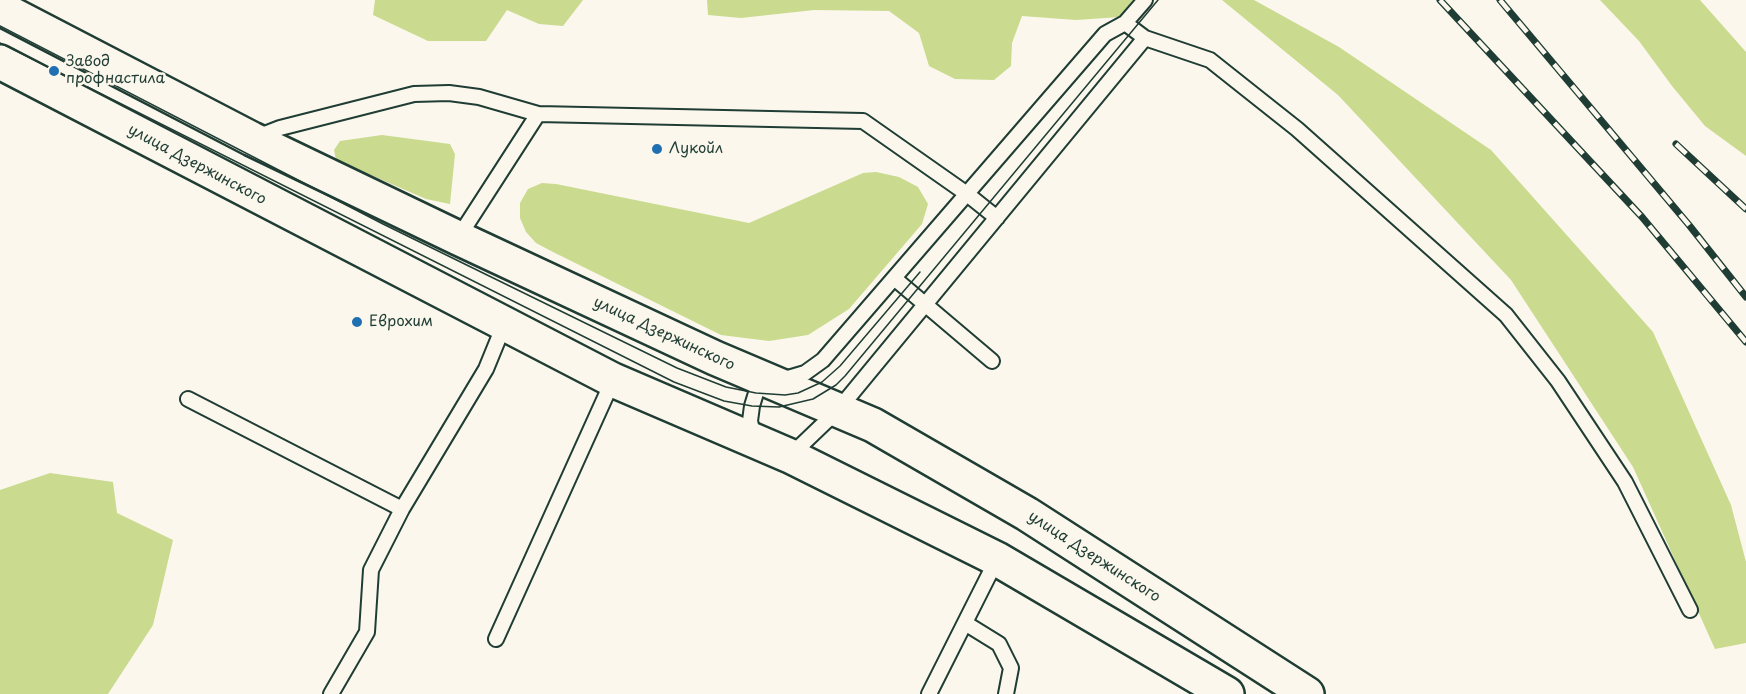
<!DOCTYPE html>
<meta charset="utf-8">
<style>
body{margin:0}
canvas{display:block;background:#fbf7ec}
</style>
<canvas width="1746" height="694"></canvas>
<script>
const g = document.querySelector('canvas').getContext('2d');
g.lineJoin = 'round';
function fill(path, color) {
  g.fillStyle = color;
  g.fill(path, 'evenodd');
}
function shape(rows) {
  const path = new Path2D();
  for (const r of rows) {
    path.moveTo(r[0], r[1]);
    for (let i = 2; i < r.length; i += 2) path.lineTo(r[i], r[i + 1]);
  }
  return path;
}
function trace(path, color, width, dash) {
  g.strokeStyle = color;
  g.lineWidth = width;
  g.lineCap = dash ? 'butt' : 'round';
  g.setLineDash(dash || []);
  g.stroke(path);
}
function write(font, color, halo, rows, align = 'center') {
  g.font = font + ' "Playpen Sans",sans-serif';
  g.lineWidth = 5;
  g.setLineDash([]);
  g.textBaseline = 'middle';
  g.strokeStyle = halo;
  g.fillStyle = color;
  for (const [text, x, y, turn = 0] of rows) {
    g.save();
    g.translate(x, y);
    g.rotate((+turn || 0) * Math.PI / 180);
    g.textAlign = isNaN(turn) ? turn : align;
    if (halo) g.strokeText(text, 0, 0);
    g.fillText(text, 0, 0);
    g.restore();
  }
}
fill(shape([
 [375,0,583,0,563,26,539,24,507,10,486,41,428,41,373,15],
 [707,0,1138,0,1120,17,1076,20,1022,16,1012,43,1011,66,994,80,955,79,929,66,919,33,889,11,814,10,741,18,708,15],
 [1222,0,1254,0,1339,47,1491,150,1653,332,1731,505,1746,562,1746,643,1715,649,1633,467,1511,280,1338,95],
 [1600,0,1700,0,1746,52,1746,156,1705,126,1672,86,1639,41],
 [382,135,450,144,455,154,450,204,426,199,336,160,334,150,340,141],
 [876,172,899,177,918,187,928,204,922,224,849,309,808,335,769,341,721,335,553,252,536,243,526,232,520,218,520,203,528,189,542,183,556,184,749,223,863,173],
 [50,473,113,482,117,513,173,540,153,625,108,694,0,694,0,490]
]), '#cadb8f');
const service = shape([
 [1125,23,1145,38,1210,60,1244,87,1297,129,1506,315,1558,381,1625,482,1690,610],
 [257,137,280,128,414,94,449,93,479,97,538,114],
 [458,238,538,114,863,121,967,194,997,218],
 [894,278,992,361],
 [188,399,402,509],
 [754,438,750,421,752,406,756,393,765,380,788,378,805,373,823,360,1105,34,1125,23,1145,0],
 [790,456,838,410,1145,38],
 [965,623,999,644,1011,668,1006,694],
 [496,639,613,380],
 [331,694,367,632,371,570,402,509,486,369,504,325],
 [929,694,997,559]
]);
const secondary = shape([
 [0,8,252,139,458,238,715,358,873,425,1027,514,1307,694],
 [0,62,613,380,790,456,997,559,1227,694]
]);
trace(service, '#1f3d34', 18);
trace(secondary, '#1f3d34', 38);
trace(service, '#fbf7ec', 14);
trace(secondary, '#fbf7ec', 33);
trace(shape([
 [0,26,383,224,677,368,726,387,756,393,785,395,798,393,822,382,840,366,920,272],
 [0,43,674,382,724,401,752,406,779,407,813,399,836,385,845,376,1158,0]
]), '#1f3d34', 1.5);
const rail = shape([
 [1440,0,1642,217,1746,342],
 [1500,0,1689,225,1746,297],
 [1676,144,1746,209]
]);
trace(rail, '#1f3d34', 7);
trace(rail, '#fbf7ec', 4.5, [14]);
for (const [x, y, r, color] of [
 [54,71,6,"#1f6fb2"],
 [657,149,6,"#1f6fb2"],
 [357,322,6,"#1f6fb2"]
]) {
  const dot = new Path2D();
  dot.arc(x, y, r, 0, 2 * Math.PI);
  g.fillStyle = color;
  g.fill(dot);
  trace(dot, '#fbf7ec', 2);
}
write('15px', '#1f3d34', '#fbf7ec', [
 ["Завод",66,62],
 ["профнастила",66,79],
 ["Лукойл",669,149],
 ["Еврохим",369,322]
], 'left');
write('15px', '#1f3d34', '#fbf7ec', [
 ["улица Дзержинского",197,165,28],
 ["улица Дзержинского",664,334,25],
 ["улица Дзержинского",1094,557,33]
]);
</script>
